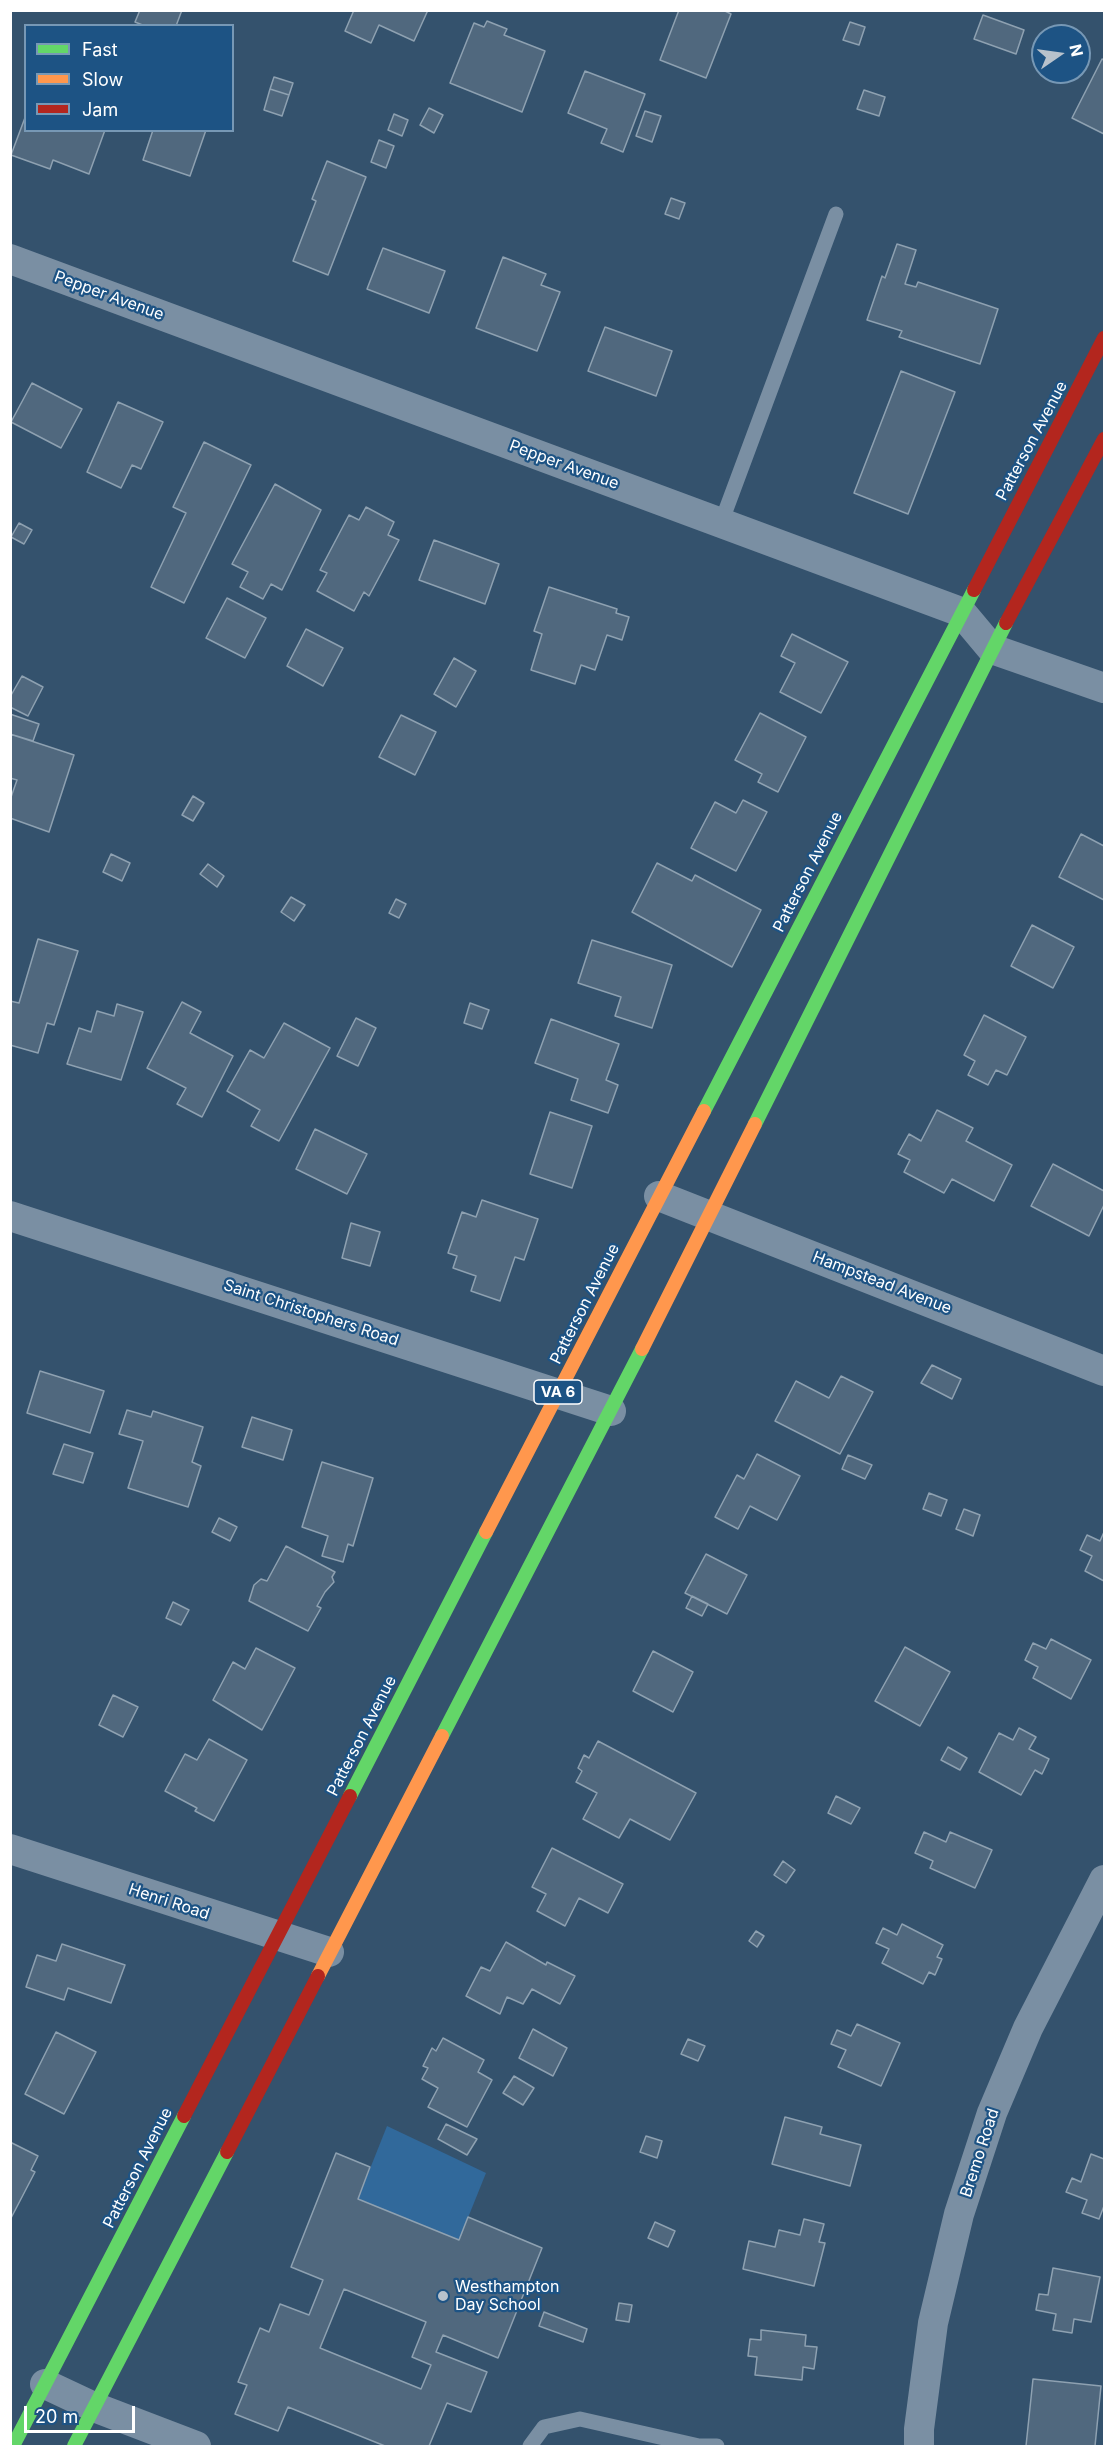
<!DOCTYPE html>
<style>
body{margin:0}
#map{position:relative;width:1115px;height:2457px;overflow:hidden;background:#34526d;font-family:Inter,sans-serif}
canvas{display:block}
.frame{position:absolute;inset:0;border:12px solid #fff;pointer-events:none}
.legend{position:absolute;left:24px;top:24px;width:210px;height:108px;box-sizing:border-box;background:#1d5384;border:2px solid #7798b5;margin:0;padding:8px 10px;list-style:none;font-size:18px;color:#fff}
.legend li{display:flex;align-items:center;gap:12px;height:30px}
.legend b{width:30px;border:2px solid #7798b5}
.north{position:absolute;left:1031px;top:24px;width:60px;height:60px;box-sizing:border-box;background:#1d5384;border:2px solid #7798b5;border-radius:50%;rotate:77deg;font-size:16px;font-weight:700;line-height:24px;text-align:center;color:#fff}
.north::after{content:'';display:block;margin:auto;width:21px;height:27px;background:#b8c2cc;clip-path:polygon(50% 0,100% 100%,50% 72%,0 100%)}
.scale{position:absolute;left:24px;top:2406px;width:111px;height:27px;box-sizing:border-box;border:3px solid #fff;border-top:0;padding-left:8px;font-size:18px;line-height:21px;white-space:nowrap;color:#fff;-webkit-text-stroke:4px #1d5384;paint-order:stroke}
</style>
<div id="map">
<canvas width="1115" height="2457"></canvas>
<div class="frame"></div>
<ul class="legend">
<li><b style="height:8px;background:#63d668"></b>Fast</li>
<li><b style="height:8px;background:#ff974d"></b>Slow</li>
<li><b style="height:8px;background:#b3261e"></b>Jam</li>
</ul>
<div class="north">N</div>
<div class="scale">20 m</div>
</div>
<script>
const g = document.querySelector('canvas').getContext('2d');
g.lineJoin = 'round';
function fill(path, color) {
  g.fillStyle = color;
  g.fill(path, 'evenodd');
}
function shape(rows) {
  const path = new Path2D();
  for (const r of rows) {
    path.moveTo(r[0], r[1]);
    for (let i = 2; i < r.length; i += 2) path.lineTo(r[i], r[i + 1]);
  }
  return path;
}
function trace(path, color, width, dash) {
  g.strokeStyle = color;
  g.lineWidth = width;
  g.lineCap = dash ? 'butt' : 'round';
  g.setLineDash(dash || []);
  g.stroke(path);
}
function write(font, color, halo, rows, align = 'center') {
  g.font = font + ' Inter,sans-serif';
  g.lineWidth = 4.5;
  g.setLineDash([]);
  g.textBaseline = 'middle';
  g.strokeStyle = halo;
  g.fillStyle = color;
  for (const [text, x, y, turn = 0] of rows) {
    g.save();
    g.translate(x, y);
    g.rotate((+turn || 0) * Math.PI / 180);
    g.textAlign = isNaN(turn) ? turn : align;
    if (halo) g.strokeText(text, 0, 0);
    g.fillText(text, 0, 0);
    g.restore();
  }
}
fill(shape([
 [387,2126,486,2173,459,2240,358,2199]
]), '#31699b');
const building = shape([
 [140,10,182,10,176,26,145,26,135,22,140,10],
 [354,10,428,10,414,41,379,25,371,43,345,31,354,10],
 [679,10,723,10,731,14,706,78,660,60,679,10],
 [983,15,1024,30,1016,54,974,39,983,15],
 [487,21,507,29,504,35,545,51,522,112,450,83,474,23,484,27,487,21],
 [850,22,865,27,859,45,843,40,850,22],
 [1102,59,1104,60,1104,134,1072,118,1102,59],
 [585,71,645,94,623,152,601,143,607,129,568,113,585,71],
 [274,77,293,83,289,95,270,89,274,77],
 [270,89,289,95,282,116,264,110,270,89],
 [864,90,885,97,879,116,857,109,864,90],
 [429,108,443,115,434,133,420,125,429,108],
 [645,111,661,116,652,142,636,136,645,111],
 [394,114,408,120,402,136,388,130,394,114],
 [26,115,26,130,105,130,89,174,53,160,50,169,11,155,26,115],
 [153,130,206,130,190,176,143,160,153,130],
 [379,140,394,146,386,168,371,162,379,140],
 [327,161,366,177,328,275,293,261,316,201,312,199,327,161],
 [671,198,685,203,679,219,665,214,671,198],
 [897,244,916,250,905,284,916,287,918,282,998,309,980,364,899,337,902,331,867,320,882,276,885,278,897,244],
 [383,248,445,271,429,313,367,289,383,248],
 [503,257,546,274,541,285,560,292,537,351,476,328,503,257],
 [605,327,672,351,656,396,588,371,605,327],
 [901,371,955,392,908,514,854,493,901,371],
 [32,383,82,409,61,448,11,422,32,383],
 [118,402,163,422,141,469,132,465,121,488,87,472,118,402],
 [204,442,251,465,184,603,151,587,186,513,173,507,204,442],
 [275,484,321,510,282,590,271,584,263,599,240,587,248,572,232,564,275,484],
 [366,507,394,522,388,535,399,540,369,596,364,592,354,611,317,591,327,573,320,570,349,515,359,520,366,507],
 [19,523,32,530,24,544,11,537,19,523],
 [434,540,499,564,485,604,419,580,434,540],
 [549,587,617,609,616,613,629,617,622,640,607,635,595,670,581,665,575,684,531,670,542,634,534,631,549,587],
 [227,598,266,618,245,658,206,638,227,598],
 [306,629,343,648,323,686,287,666,306,629],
 [792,634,848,662,821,713,780,692,795,663,781,656,792,634],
 [454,658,476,671,456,707,434,694,454,658],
 [22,676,43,687,28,716,10,707,10,697,22,676],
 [760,713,806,737,778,792,758,782,762,774,735,760,760,713],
 [10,714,39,724,33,741,10,734,10,714],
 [401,715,436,732,415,775,379,757,401,715],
 [10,734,74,755,49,832,10,818,10,800,17,780,10,778,10,734],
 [193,796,204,803,193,821,182,815,193,796],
 [743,800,767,812,736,871,691,848,715,802,736,813,743,800],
 [1081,834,1104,846,1104,900,1059,877,1081,834],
 [111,854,130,863,122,881,103,872,111,854],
 [657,863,692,881,695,875,761,910,732,967,632,912,657,863],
 [208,864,224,876,217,887,200,874,208,864],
 [291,897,305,905,294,921,281,912,291,897],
 [396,899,406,904,399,918,389,913,396,899],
 [1032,925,1074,947,1053,988,1011,966,1032,925],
 [38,939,78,951,54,1025,47,1023,38,1053,10,1045,10,1001,19,1003,38,939],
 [592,940,672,965,652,1028,615,1016,621,997,578,983,592,940],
 [182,1002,201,1012,190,1033,233,1056,202,1117,177,1104,186,1088,147,1068,182,1002],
 [470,1003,489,1010,482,1029,464,1023,470,1003],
 [117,1004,143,1012,121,1080,67,1064,79,1028,91,1032,97,1011,114,1016,117,1004],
 [984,1015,1026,1037,1007,1075,996,1070,988,1085,968,1075,975,1061,964,1055,984,1015],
 [356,1018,376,1028,358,1066,337,1056,356,1018],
 [551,1019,619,1044,606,1080,618,1085,608,1113,571,1100,578,1079,535,1063,551,1019],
 [284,1023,330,1048,279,1141,251,1126,260,1110,227,1091,250,1050,264,1058,284,1023],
 [937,1110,973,1128,966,1141,1012,1165,994,1201,952,1179,944,1193,904,1172,910,1160,898,1154,909,1134,921,1141,937,1110],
 [550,1112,592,1126,572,1188,530,1174,550,1112],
 [315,1129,367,1154,347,1194,296,1169,315,1129],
 [1053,1164,1104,1191,1104,1205,1089,1236,1031,1206,1053,1164],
 [482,1200,538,1219,524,1260,515,1257,500,1301,471,1291,476,1276,453,1268,457,1256,448,1253,462,1212,476,1217,482,1200],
 [351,1223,380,1232,370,1266,342,1258,351,1223],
 [932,1365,961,1379,952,1399,921,1383,932,1365],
 [40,1371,104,1391,90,1433,27,1413,40,1371],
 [841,1376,873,1392,840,1454,775,1421,796,1381,829,1398,841,1376],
 [127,1410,151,1417,153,1411,203,1427,192,1462,201,1466,188,1507,128,1488,143,1441,119,1434,127,1410],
 [252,1417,292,1430,283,1460,242,1447,252,1417],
 [64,1444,93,1453,83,1483,53,1474,64,1444],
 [757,1454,800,1476,777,1520,750,1506,738,1529,715,1517,737,1475,744,1479,757,1454],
 [848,1455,872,1465,865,1479,842,1469,848,1455],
 [322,1462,373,1478,353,1546,348,1544,343,1562,322,1556,328,1536,302,1527,322,1462],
 [929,1493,947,1500,941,1516,923,1509,929,1493],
 [964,1509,980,1515,973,1536,956,1529,964,1509],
 [219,1518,237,1527,230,1541,212,1532,219,1518],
 [1104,1532,1104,1581,1085,1571,1092,1556,1080,1550,1087,1535,1100,1541,1104,1532],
 [286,1546,335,1572,332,1577,334,1582,325,1592,317,1606,321,1608,308,1631,249,1601,254,1585,261,1579,267,1581,286,1546],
 [706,1554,747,1575,727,1614,685,1593,706,1554],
 [692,1596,708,1604,702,1616,686,1608,692,1596],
 [173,1602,189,1610,181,1625,166,1618,173,1602],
 [1051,1639,1091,1660,1071,1699,1033,1678,1038,1667,1025,1660,1033,1643,1046,1649,1051,1639],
 [905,1647,950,1672,920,1726,875,1701,905,1647],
 [256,1648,295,1668,262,1730,213,1700,233,1662,245,1669,256,1648],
 [653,1651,693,1672,673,1712,633,1691,653,1651],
 [113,1695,138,1707,123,1737,99,1725,113,1695],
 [1019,1728,1036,1737,1029,1749,1049,1759,1042,1774,1035,1770,1021,1795,979,1772,999,1733,1013,1740,1019,1728],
 [209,1739,247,1760,214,1821,195,1811,197,1808,165,1791,185,1754,197,1760,209,1739],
 [598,1741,696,1793,670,1840,630,1819,619,1838,583,1819,597,1793,576,1782,582,1771,578,1768,584,1755,589,1758,598,1741],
 [948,1747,967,1758,960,1770,941,1760,948,1747],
 [836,1796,860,1808,851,1824,828,1813,836,1796],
 [924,1832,946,1842,950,1832,992,1850,975,1888,930,1868,933,1861,915,1853,924,1832],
 [552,1848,623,1884,608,1913,579,1898,565,1926,537,1911,546,1894,532,1887,552,1848],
 [783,1861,795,1870,786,1883,774,1875,783,1861],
 [902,1924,943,1945,937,1957,942,1959,935,1975,929,1972,923,1984,882,1963,889,1949,876,1943,883,1928,897,1935,902,1924],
 [756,1931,764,1936,757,1947,749,1941,756,1931],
 [506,1942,546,1965,547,1962,575,1976,560,2004,532,1989,523,2004,507,1997,500,2014,466,1996,481,1967,490,1971,506,1942],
 [62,1944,125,1965,111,2003,68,1988,64,2000,26,1987,37,1955,56,1961,62,1944],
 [857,2024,900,2043,881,2086,838,2067,846,2050,831,2044,837,2030,851,2036,857,2024],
 [533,2029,567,2048,553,2076,519,2058,533,2029],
 [56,2032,96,2052,64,2114,25,2094,56,2032],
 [443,2038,484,2060,478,2072,492,2080,467,2127,428,2107,438,2088,422,2079,428,2068,423,2066,432,2048,436,2051,443,2038],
 [688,2039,705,2046,698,2061,681,2054,688,2039],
 [514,2076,534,2088,523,2105,503,2093,514,2076],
 [785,2117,822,2127,820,2134,861,2145,850,2186,772,2164,785,2117],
 [446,2124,477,2139,467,2155,438,2139,446,2124],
 [646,2136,662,2141,657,2158,640,2152,646,2136],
 [10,2142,38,2156,31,2170,35,2172,10,2220,10,2142],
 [336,2153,370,2167,358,2199,459,2240,468,2217,542,2248,498,2358,443,2335,436,2352,487,2372,471,2412,447,2403,429,2446,385,2446,288,2407,278,2431,235,2414,247,2385,238,2382,260,2328,269,2332,280,2304,309,2315,323,2280,291,2267,336,2153],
 [344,2289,426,2322,412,2357,431,2365,421,2389,320,2348,344,2289],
 [1091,2154,1104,2159,1104,2206,1099,2219,1082,2213,1087,2200,1066,2192,1072,2178,1081,2182,1091,2154],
 [804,2219,824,2224,819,2242,825,2243,814,2286,743,2269,749,2241,775,2247,779,2230,800,2235,804,2219],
 [655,2222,675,2231,668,2247,648,2238,655,2222],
 [1053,2268,1100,2277,1091,2322,1074,2319,1072,2333,1053,2330,1056,2314,1036,2310,1039,2294,1048,2295,1053,2268],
 [619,2303,632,2305,629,2322,616,2320,619,2303],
 [544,2312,587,2329,583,2342,539,2326,544,2312],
 [761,2330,806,2335,805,2346,817,2347,814,2369,803,2367,802,2380,755,2375,757,2357,748,2356,750,2339,761,2340,761,2330],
 [1033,2379,1101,2386,1095,2446,1026,2446,1033,2379]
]);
fill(building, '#50687e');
trace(building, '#8ea1b1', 1.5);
trace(shape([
 [721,523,836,214],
 [530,2446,544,2427,580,2419,699,2446,717,2446]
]), '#7a8fa3', 15);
trace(shape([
 [10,259,961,612,992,649,1104,688],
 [659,1196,1104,1371],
 [10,1216,611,1411],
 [10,1849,329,1952],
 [45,2384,94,2407,196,2446],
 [919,2446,919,2429,933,2323,959,2214,992,2113,1028,2028,1104,1880]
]), '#7a8fa3', 30);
trace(shape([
 [704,1111,974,590],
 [755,1124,1006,623],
 [442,1736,642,1349],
 [350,1796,486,1532],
 [13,2446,184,2116],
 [74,2446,227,2152]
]), '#63d668', 14);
trace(shape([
 [642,1349,755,1124],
 [486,1532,704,1111],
 [318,1976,442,1736]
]), '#ff974d', 14);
trace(shape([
 [974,590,1104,338],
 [1006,623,1104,439],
 [184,2116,350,1796],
 [227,2152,318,1976]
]), '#b3261e', 14);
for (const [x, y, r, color] of [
 [443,2296,6,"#b8c2cc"]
]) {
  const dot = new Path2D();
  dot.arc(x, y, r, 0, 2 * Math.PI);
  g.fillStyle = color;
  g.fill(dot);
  trace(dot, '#1d5384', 2);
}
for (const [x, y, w] of [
 [558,1392,48]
]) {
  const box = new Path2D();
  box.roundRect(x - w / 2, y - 12, w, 24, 4.5);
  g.fillStyle = '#1d5384';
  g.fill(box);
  trace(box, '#fff', 1.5);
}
write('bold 15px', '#fff', null, [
 ["VA 6",558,1392]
]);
write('16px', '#fff', '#1d5384', [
 ["Pepper Avenue",109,296,20],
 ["Patterson Avenue",1032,441,-62],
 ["Pepper Avenue",564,465,20],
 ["Patterson Avenue",808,872,-63],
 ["Hampstead Avenue",882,1283,21],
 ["Patterson Avenue",585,1304,-63],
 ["Saint Christophers Road",311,1313,18],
 ["Patterson Avenue",362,1736,-63],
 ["Henri Road",169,1902,18],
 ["Bremo Road",980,2153,-72],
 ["Patterson Avenue",138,2168,-63]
]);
write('16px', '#fff', '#1d5384', [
 ["Westhampton",455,2287],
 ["Day School",455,2305]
], 'left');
</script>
